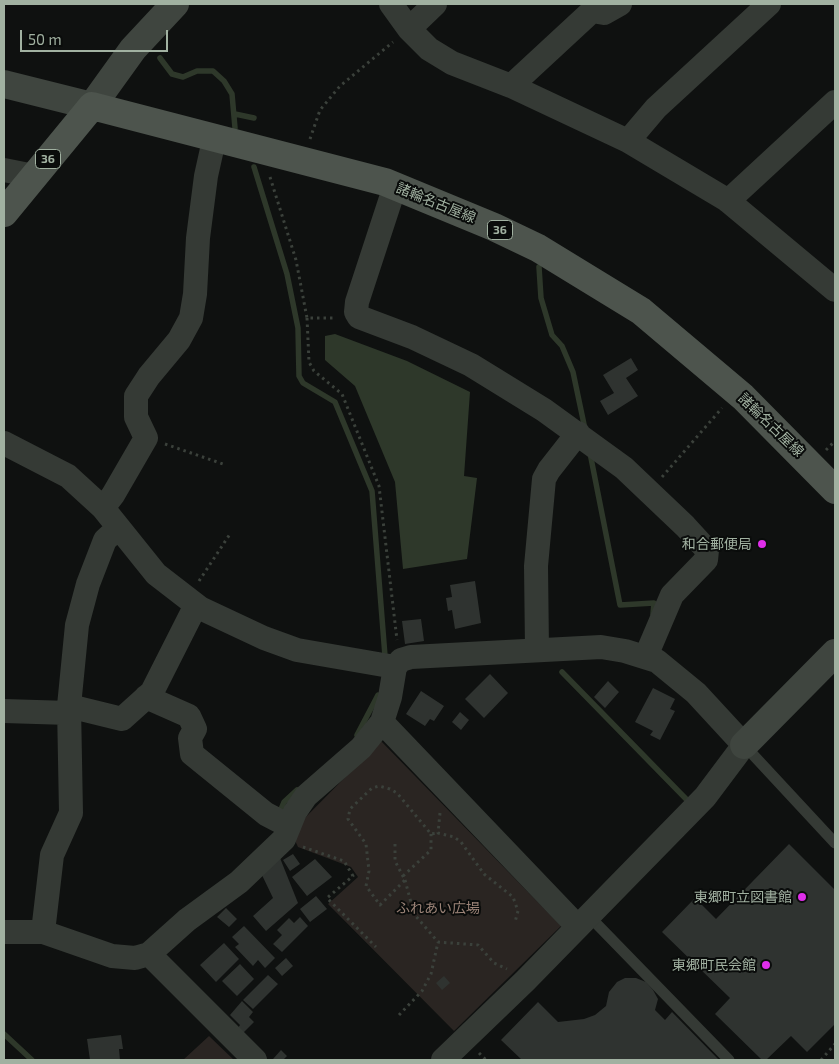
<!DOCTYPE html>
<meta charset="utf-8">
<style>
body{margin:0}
#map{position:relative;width:839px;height:1064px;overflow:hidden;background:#0f1110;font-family:"Exo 2",sans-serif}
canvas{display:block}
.frame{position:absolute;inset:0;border:5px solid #a1b1a1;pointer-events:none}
.scale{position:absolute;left:20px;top:30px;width:148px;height:22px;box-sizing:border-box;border:2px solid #a1b1a1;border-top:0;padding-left:6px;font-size:15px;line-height:18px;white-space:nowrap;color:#a1b1a1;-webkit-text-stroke:4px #0a0c0b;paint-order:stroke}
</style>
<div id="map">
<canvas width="839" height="1064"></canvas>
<div class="frame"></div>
<div class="scale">50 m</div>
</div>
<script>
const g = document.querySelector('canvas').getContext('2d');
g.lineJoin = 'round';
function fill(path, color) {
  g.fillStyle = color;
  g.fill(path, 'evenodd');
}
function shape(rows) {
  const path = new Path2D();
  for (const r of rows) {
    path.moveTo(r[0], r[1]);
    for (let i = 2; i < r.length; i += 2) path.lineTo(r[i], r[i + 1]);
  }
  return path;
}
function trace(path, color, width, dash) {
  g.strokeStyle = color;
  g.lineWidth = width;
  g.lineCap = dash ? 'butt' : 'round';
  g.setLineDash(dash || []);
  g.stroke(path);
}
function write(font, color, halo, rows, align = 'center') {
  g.font = font + ' "Exo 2","Noto Sans JP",sans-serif';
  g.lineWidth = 4;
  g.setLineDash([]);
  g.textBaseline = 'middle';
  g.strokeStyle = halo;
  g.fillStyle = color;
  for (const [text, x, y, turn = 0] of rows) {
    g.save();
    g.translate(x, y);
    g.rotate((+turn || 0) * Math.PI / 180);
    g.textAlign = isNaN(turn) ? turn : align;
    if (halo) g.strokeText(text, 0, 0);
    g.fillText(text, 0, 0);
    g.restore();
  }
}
fill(shape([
 [381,741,561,926,454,1031,328,904,358,877,351,867,298,847,291,832],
 [209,1036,234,1060,183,1060]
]), '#2a2522');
fill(shape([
 [335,334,407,361,470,392,464,476,477,478,467,559,403,569,395,482,355,386,325,360,325,336]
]), '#2e382a');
trace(shape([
 [160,58,172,74,183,77,197,71,213,71,224,81,232,94,235,128],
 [235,114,254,118],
 [254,167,287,274,298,328,299,376,303,383,335,402,372,491,385,656],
 [539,267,541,298,552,335,562,346,573,372,585,429],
 [590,453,620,605,654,603,653,614],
 [562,672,689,802],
 [357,735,378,695],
 [279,814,284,802,297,790],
 [4,1034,32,1060]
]), '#2e382a', 5.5);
fill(shape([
 [631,358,638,370,626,378,638,396,608,415,600,401,614,393,603,375],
 [475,581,481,623,455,629,452,610,448,611,446,598,452,597,450,585],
 [421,619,424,641,405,644,402,621],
 [490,674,508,693,484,718,465,699],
 [608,681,619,692,605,708,594,697],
 [653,688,675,699,670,709,675,711,660,740,650,735,653,731,635,722],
 [421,691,444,706,434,721,430,719,425,726,406,714],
 [460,712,469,720,461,730,452,722],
 [789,844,835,890,835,1024,807,1052,791,1036,766,1060,762,1060,715,1014,730,998,662,932,695,898,716,919],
 [293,854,300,864,290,871,283,860],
 [280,858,298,903,266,931,253,916,273,898,261,873],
 [315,859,332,877,307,896,292,877],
 [316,896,327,909,310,922,300,909],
 [226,908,237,919,229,927,217,917],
 [300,917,308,926,282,952,273,944,282,935,277,930,289,918,294,923],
 [244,926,275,958,265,968,258,960,253,966,235,947,239,944,232,937],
 [224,943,239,959,216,982,200,965],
 [286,958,293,966,282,976,275,968],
 [240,964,254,979,237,996,222,981],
 [268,975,278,984,253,1009,243,1000],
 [444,976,450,983,442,990,436,983],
 [625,978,636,978,646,982,653,990,658,999,655,1010,665,1020,672,1012,719,1060,522,1060,501,1040,538,1002,558,1022,584,1019,595,1015,606,1006,609,992,617,982],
 [242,1001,253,1012,249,1017,254,1022,243,1033,238,1028,240,1025,230,1015],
 [121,1035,123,1049,119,1049,120,1060,90,1060,87,1039],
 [281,1050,287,1056,283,1060,274,1060,273,1059]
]), '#2f3330');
trace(shape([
 [310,139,320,110,340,86,393,42],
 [270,177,296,260,307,318,336,318],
 [307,318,309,362,314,371,342,394,379,486,397,640],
 [165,444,223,464],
 [826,450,835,441],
 [662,477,722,408],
 [199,581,230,534],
 [440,813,438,833,454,837,461,842,484,874,513,897,518,911,515,922],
 [395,844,395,861,405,880,380,905,366,886,369,871,366,844,348,819,350,809,372,788,379,786,390,789,397,793,431,834,438,833],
 [303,847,344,861,353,876,327,898,376,947],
 [403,876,431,850,431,834],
 [405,880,414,914,438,942,478,945,494,963,507,969],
 [399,1015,422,991,431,974,438,942],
 [479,1053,486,1060],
 [821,1060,835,1044]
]), '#3b413b', 3, [2.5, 4]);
trace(shape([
 [744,745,835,843],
 [588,915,729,1060]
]), '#353a35', 11);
trace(shape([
 [391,4,409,29,429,49,452,63,511,86,628,141,727,200,835,290],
 [592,11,604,13,620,4],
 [409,29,435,4],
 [511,86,592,11,596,4],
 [628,141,656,108,769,4],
 [4,170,34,176],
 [395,186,357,302,356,312,359,317,412,337,471,365,544,410,624,468,685,526,707,550,706,560,672,595,646,656],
 [728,201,835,102],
 [4,443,68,476,103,508,156,574,200,608,264,638,297,650,395,667],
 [103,508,113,495,146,438,136,417,136,396,149,376,179,340,191,318,195,294,198,238,206,176,214,140],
 [537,649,536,566,544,479,549,470,578,433],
 [146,697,189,716,195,729,190,738,192,754,266,814,289,826],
 [69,706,122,719,152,692,196,605],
 [4,711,69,713],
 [382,722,577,926],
 [4,932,43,932,112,956,135,958,149,954,187,920,239,882,284,839,295,812,306,796,361,748,382,722,390,697,395,667,401,660,411,657,601,647,625,651,657,661,696,693,744,745,705,797,525,981,443,1060],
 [43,932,52,855,71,813,69,706,77,625,88,584,105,540,118,528],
 [149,954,255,1060]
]), '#353a35', 24);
trace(shape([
 [4,84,92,106,133,49,175,4],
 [744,745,835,653]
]), '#3f453f', 28);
trace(shape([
 [4,213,92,106,385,182,494,227,538,248,641,311,743,397,835,490]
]), '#4d544d', 28);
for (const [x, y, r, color] of [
 [762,544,5,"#df2eea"],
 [802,897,5,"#df2eea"],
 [766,965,5,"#df2eea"]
]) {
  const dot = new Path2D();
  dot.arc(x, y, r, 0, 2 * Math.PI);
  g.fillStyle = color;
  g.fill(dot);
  trace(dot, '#0a0c0b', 2);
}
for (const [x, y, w] of [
 [48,159,25],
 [500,230,25]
]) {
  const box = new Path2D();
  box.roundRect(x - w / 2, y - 9.5, w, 19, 4);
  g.fillStyle = '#0a0c0b';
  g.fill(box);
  trace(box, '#a1b1a1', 1);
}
write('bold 12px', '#a1b1a1', null, [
 ["36",48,159],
 ["36",500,230]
]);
write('14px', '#a1b1a1', '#0a0c0b', [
 ["諸輪名古屋線",436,203,22],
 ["諸輪名古屋線",771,425,44]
]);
write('14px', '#a1b1a1', '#0a0c0b', [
 ["和合郵便局",752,544],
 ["東郷町立図書館",792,897],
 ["東郷町民会館",756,965]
], 'right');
write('14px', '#9c8478', '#0a0c0b', [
 ["ふれあい広場",438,908]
]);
</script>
